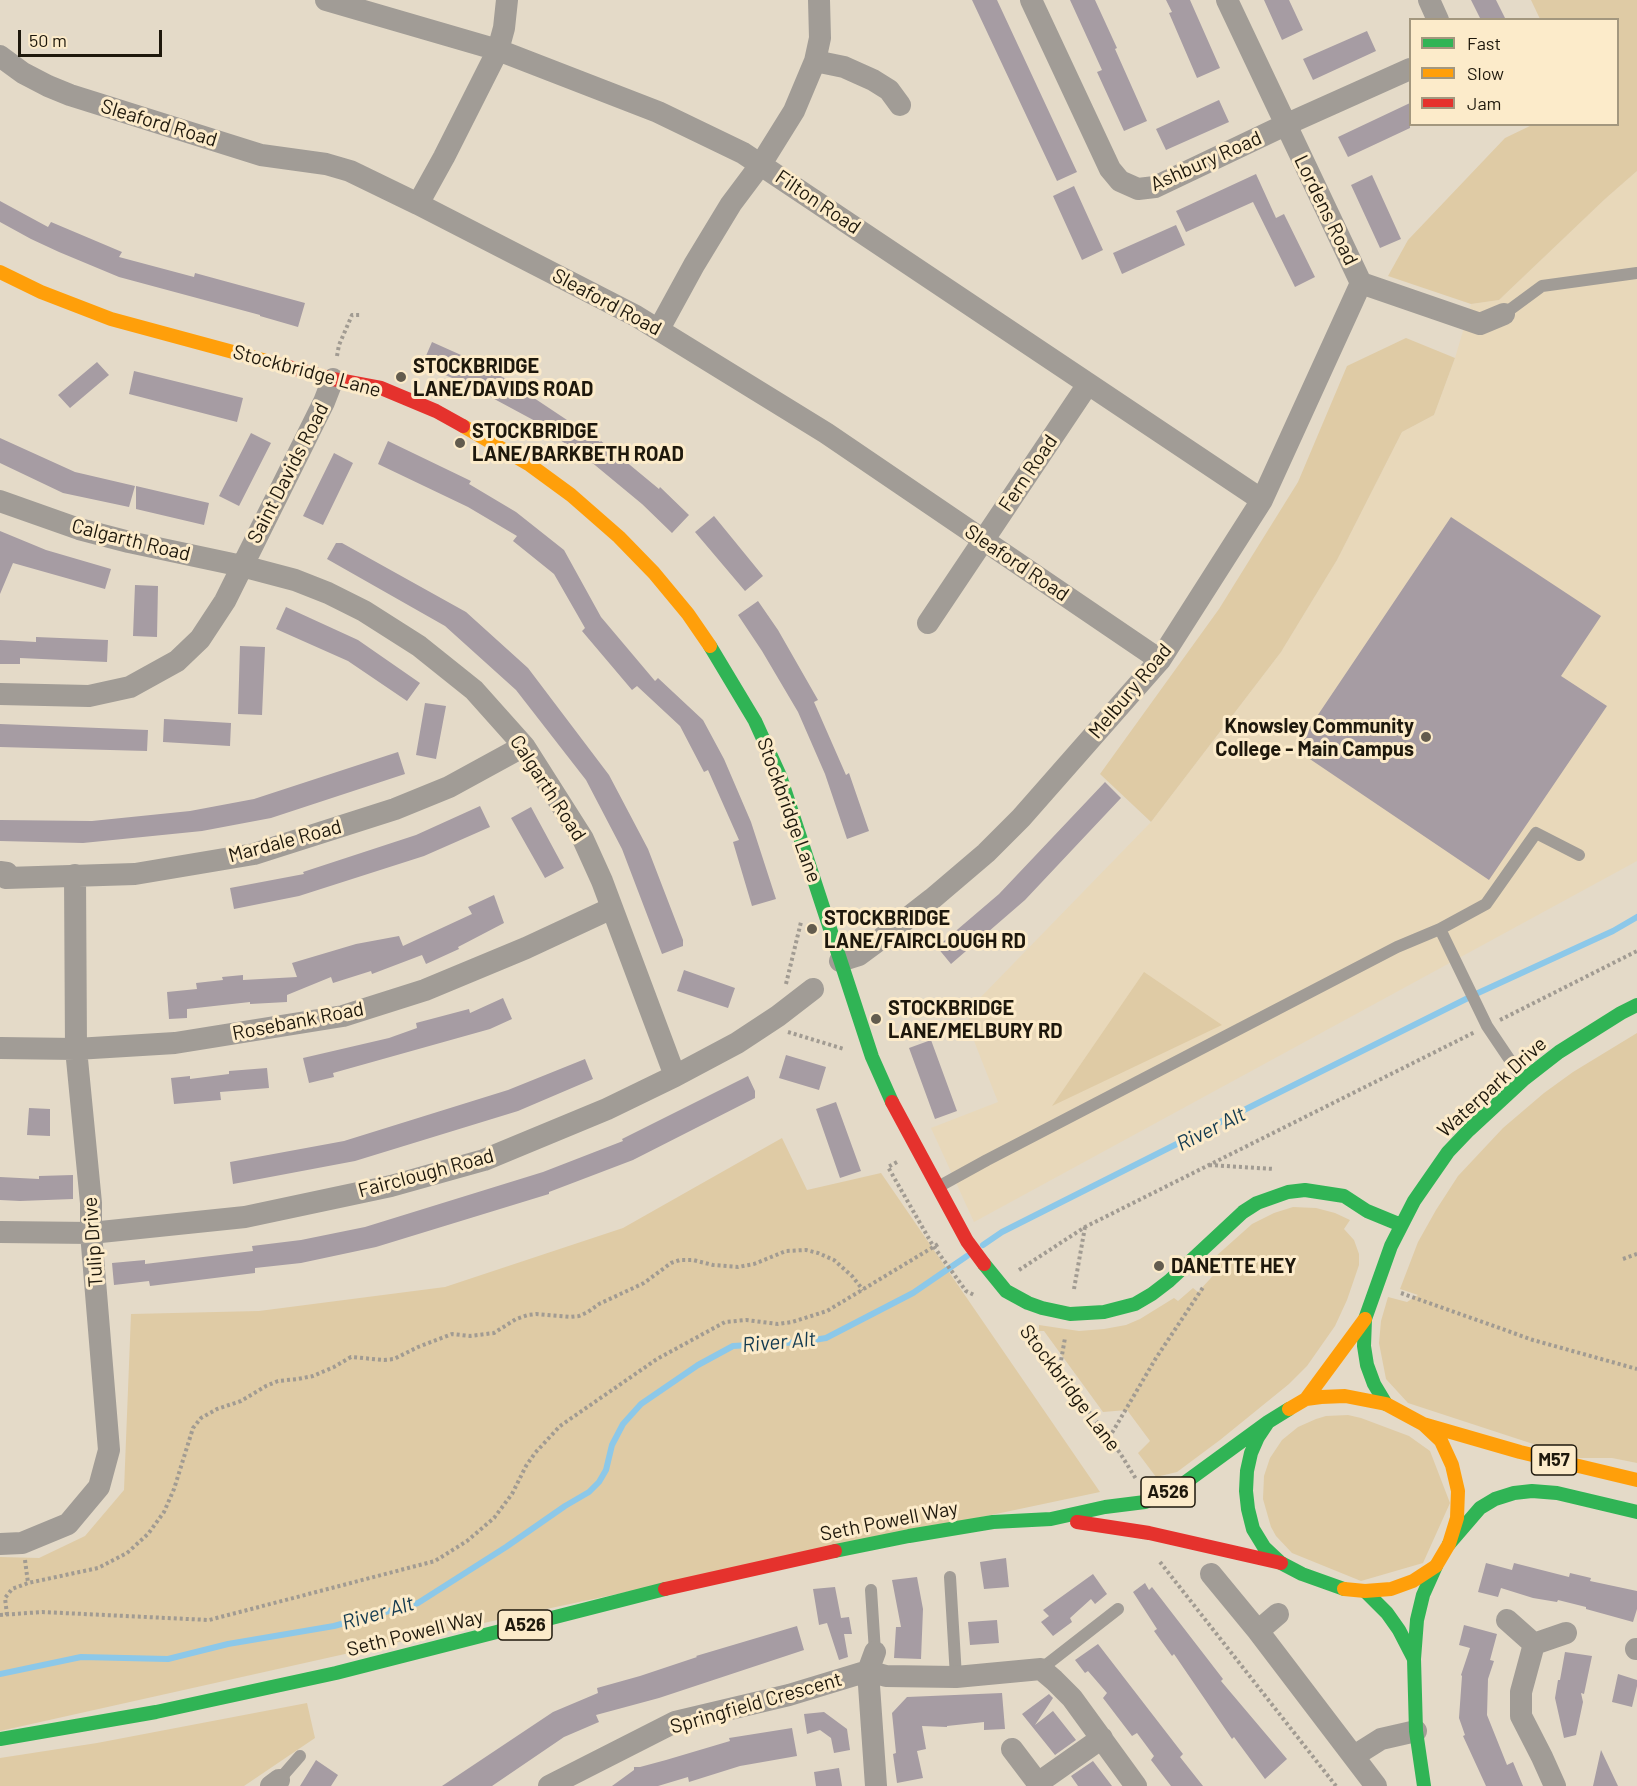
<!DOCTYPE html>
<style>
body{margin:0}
#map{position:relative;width:1637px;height:1786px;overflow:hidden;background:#e4dac8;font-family:Barlow,sans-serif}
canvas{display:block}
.legend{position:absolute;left:1409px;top:18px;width:210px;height:108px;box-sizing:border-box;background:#fcebca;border:2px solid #a3977e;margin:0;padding:8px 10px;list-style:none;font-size:18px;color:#1e180c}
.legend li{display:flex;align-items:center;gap:12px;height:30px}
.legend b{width:30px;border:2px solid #a3977e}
.scale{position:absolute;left:18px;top:30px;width:144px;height:27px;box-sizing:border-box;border:3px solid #1e180c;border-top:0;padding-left:8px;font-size:18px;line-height:21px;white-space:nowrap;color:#1e180c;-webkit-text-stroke:4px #fcebca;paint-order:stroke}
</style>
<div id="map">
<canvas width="1637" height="1786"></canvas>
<ul class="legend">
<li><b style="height:8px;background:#30b455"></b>Fast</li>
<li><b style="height:8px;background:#ff9f0a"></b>Slow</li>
<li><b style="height:8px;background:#e5322d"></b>Jam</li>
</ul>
<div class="scale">50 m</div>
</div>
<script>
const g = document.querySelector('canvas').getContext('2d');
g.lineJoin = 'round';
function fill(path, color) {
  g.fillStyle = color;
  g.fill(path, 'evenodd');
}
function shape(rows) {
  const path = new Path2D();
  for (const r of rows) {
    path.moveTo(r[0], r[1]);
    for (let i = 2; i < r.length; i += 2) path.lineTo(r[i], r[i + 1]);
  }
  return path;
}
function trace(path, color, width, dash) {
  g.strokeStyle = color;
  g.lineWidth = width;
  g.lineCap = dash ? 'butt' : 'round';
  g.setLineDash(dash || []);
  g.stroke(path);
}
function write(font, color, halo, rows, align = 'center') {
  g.font = font + ' Barlow,sans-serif';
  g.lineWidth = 6;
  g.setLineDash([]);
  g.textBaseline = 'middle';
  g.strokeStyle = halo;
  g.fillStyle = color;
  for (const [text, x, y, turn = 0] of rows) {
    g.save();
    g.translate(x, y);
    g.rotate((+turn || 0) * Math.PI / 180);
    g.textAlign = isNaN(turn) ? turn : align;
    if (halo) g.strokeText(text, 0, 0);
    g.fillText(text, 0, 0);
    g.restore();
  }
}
fill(shape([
 [1637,171,1637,861,974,1222,931,1128,998,1102,967,1023,978,1000,1151,822,1281,652,1337,560,1402,432,1434,415,1455,358,1471,304,1499,300,1605,199]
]), '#e8d8ba');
fill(shape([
 [1531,0,1637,0,1637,171,1605,199,1499,300,1471,304,1388,276,1408,240,1505,138,1532,125,1618,124,1618,20,1540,19],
 [1406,338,1455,358,1434,415,1402,432,1337,560,1281,652,1151,822,1100,774,1219,609,1298,482,1347,366],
 [1144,972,1222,1025,1052,1106],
 [1637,1033,1637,1463,1612,1458,1576,1458,1408,1403,1386,1379,1379,1343,1381,1321,1388,1297,1407,1302,1418,1295,1400,1289,1418,1242,1436,1210,1458,1176,1503,1128,1544,1093,1573,1072],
 [782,1138,807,1190,881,1173,1100,1492,551,1608,0,1731,0,1557,39,1558,85,1536,124,1490,131,1314,259,1311,445,1287,623,1228],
 [1293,1207,1316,1208,1335,1213,1350,1220,1344,1229,1354,1240,1359,1254,1359,1265,1347,1300,1335,1326,1307,1366,1289,1384,1220,1440,1177,1472,1156,1477,1138,1453,1150,1441,1127,1410,1103,1412,1044,1331,1039,1331,1039,1325,1079,1331,1104,1329,1126,1325,1140,1319,1174,1298,1178,1301,1193,1288,1198,1292,1220,1268,1214,1261,1215,1257,1252,1224,1274,1213],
 [1348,1415,1361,1418,1409,1436,1430,1451,1450,1503,1423,1563,1361,1581,1292,1553,1276,1536,1271,1527,1263,1499,1264,1476,1270,1458,1282,1440,1298,1427,1316,1419,1326,1416],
 [307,1703,315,1738,244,1786,0,1786,0,1758,97,1743]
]), '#dfcba5');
trace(shape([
 [983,1245,1002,1232,1260,1102,1478,993,1613,931,1637,917],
 [0,1674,81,1657,168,1659,228,1644,334,1626,418,1603,506,1547,565,1506,589,1492,599,1482,606,1470,612,1445,623,1424,641,1404,698,1365,733,1346,802,1342,826,1338,913,1293,967,1256]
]), '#8cc8e9', 6);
fill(shape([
 [972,0,997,0,1077,172,1057,181],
 [1070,0,1095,0,1117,48,1115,49,1147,121,1124,131,1097,72,1102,70],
 [1166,0,1190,0,1220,68,1197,78,1169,13,1172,12],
 [1264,0,1289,0,1303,30,1282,40],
 [1471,0,1496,0,1506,20,1481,20],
 [1367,31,1376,51,1313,80,1303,59],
 [1219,100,1229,122,1166,150,1156,129],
 [1410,103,1410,128,1348,157,1338,137],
 [1256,174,1276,218,1284,214,1315,277,1295,287,1253,202,1186,232,1176,211],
 [1372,175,1401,239,1380,248,1351,185],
 [1074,186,1103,250,1082,260,1053,196],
 [0,201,48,227,51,222,122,252,119,257,194,277,195,273,305,303,298,327,260,316,260,315,119,277,59,252,31,239,0,222],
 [1176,225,1185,245,1122,274,1113,253],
 [432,342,470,359,535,395,534,398,600,442,601,441,659,489,660,487,689,515,672,533,642,504,584,456,536,424,537,422,459,380,459,381,422,365],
 [97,362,109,375,70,408,58,395],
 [134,371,243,398,237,422,129,394],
 [251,433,271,443,239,506,219,496],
 [0,438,75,472,135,486,129,507,63,493,0,463],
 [388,441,471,481,469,484,516,512,564,550,601,617,655,681,658,678,703,720,724,759,751,822,776,899,752,906,733,842,739,840,708,770,704,772,680,726,637,686,632,690,582,631,585,628,554,574,513,541,517,536,468,507,378,464],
 [334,453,353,463,323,525,303,516],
 [136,486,209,503,204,525,136,509],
 [714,516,763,576,745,591,695,532],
 [1451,517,1601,616,1561,676,1607,706,1489,880,1295,749],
 [0,531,46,550,111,569,105,589,13,563,0,594],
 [336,543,342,543,466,612,528,668,609,775,648,849,683,940,683,946,662,954,622,849,586,780,516,690,445,626,327,559],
 [135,585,158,586,157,637,133,636],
 [758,601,778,630,818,700,814,702,846,775,849,773,869,831,847,839,825,774,798,712,762,651,738,615],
 [286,607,358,640,420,683,407,701,348,661,276,629],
 [36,637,108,640,107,662,20,658,20,664,0,664,0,640,36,642],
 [240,646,265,647,262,715,238,714],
 [425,703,446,706,436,759,416,755],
 [164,719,231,723,230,746,163,742],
 [0,724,148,730,147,751,0,747],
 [398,752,405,774,271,818,202,831,83,843,0,841,0,820,92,821,190,811,254,799],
 [1105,782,1121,798,1025,900,951,964,937,947,999,894],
 [480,806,490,827,424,856,299,896,234,909,230,888,304,874,303,872,416,835],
 [531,807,564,868,545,878,511,818],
 [494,895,504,923,458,947,459,949,426,964,422,955,372,974,371,971,333,983,331,977,287,995,287,1002,250,1004,250,1002,187,1009,187,1018,169,1019,167,992,197,989,196,983,223,980,222,977,243,975,243,980,297,977,292,963,356,944,399,936,403,946,472,914,468,907],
 [684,970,735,988,728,1008,677,991],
 [503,998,512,1019,490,1029,333,1073,334,1077,309,1083,303,1058,389,1038,417,1028,416,1023,469,1009,470,1013],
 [931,1040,957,1111,935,1119,909,1048],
 [786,1055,826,1067,819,1090,779,1078],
 [585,1059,593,1079,518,1111,355,1161,233,1184,230,1162,344,1141,508,1090],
 [267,1068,269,1088,220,1092,221,1100,174,1104,171,1078,190,1076,190,1079,229,1074,229,1071],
 [748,1076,755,1091,755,1098,633,1160,549,1192,549,1194,376,1247,301,1263,255,1268,255,1273,150,1286,149,1281,114,1285,112,1263,145,1260,145,1264,253,1251,252,1246,301,1240,365,1227,543,1172,623,1141,622,1139],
 [836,1102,861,1171,840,1178,816,1109],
 [29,1108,50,1109,50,1136,27,1135],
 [73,1175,73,1199,20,1201,0,1200,0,1177,39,1179,39,1176],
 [1006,1558,1009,1587,984,1589,980,1562],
 [1486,1563,1512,1570,1514,1563,1569,1577,1570,1573,1591,1578,1590,1581,1637,1591,1637,1609,1633,1622,1586,1609,1586,1607,1558,1600,1557,1602,1533,1598,1501,1588,1498,1597,1478,1592],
 [1093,1574,1107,1594,1095,1604,1091,1599,1070,1618,1072,1622,1053,1636,1041,1622,1049,1616,1043,1610],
 [917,1577,923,1609,921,1659,894,1658,896,1627,901,1627,892,1580],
 [1145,1583,1149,1590,1152,1587,1223,1679,1221,1681,1287,1759,1265,1779,1234,1737,1232,1739,1174,1654,1172,1656,1154,1631,1157,1629,1133,1592],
 [835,1587,841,1618,849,1617,852,1634,844,1634,848,1657,839,1660,827,1623,819,1625,813,1589],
 [997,1620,999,1643,970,1645,968,1622],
 [1464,1625,1497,1634,1490,1660,1494,1661,1488,1679,1487,1715,1507,1765,1513,1762,1523,1786,1486,1786,1463,1736,1465,1735,1459,1718,1462,1676,1461,1675,1470,1648,1459,1645],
 [797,1626,804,1650,659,1698,596,1715,599,1722,564,1737,492,1786,442,1786,553,1712,598,1693,597,1688,640,1676,697,1657,696,1656],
 [1098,1644,1183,1754,1180,1757,1203,1786,1171,1786,1151,1760,1154,1756,1137,1733,1132,1736,1103,1698,1107,1693,1088,1671,1085,1673,1075,1660],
 [1565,1652,1592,1656,1584,1694,1581,1693,1583,1702,1576,1735,1564,1738,1555,1698,1558,1680,1560,1680],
 [1618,1674,1637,1680,1637,1686,1632,1707,1612,1702],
 [1002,1693,1005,1729,984,1730,984,1722,947,1726,947,1727,922,1726,926,1749,917,1751,923,1778,897,1783,893,1754,896,1753,892,1713,907,1697],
 [1049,1694,1053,1698,1035,1725,1053,1711,1076,1740,1055,1755,1022,1714],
 [824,1712,847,1729,850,1750,834,1753,831,1738,820,1730,807,1734,804,1714],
 [792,1728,797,1756,740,1766,689,1782,688,1777,658,1786,612,1786,634,1770,634,1767,640,1767,666,1760,730,1741,729,1738],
 [1601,1750,1618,1786,1593,1786],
 [316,1760,338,1775,331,1786,300,1786],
 [1093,1761,1112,1786,1078,1786,1071,1776],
 [839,1768,842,1786,816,1786,814,1772]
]), '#a69ca3');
trace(shape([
 [337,356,339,345,352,315,362,315],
 [786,984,801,922],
 [1500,1020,1637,951],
 [788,1032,844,1049],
 [897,1162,888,1167,932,1244,966,1291,974,1295],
 [1209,1165,1274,1169],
 [1623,1259,1637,1254],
 [1019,1270,1085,1227,1475,1032],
 [1074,1289,1085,1227],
 [1401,1293,1533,1340,1637,1369],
 [1028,1330,1120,1453,1136,1479],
 [1059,1372,1065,1338],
 [1109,1438,1156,1358,1204,1286],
 [25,1560,28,1583],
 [1160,1562,1336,1786],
 [0,1615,42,1612,209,1620,435,1561,467,1541,494,1518,512,1494,526,1466,535,1453,560,1426,657,1359,725,1322,746,1320,778,1324,792,1322,827,1311,940,1243],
 [7,1615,5,1598,12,1589,28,1583,98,1568,127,1553,148,1534,164,1512,174,1489,193,1428,201,1418,217,1409,241,1401,266,1386,278,1381,298,1379,313,1376,334,1367,351,1357,384,1360,394,1359,418,1347,452,1334,470,1336,494,1333,516,1319,528,1315,536,1314,570,1317,579,1316,588,1312,599,1304,644,1283,671,1263,680,1260,693,1260,713,1265,738,1267,754,1264,786,1251,806,1250,818,1253,834,1260,852,1276,863,1290]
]), '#a19b92', 4, [3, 3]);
trace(shape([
 [1504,314,1542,286,1637,273],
 [1440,929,1486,904,1536,833,1579,855],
 [938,1187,987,1160,1397,947,1440,929,1487,1026,1522,1078],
 [950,1577,956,1677],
 [871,1590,875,1652],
 [1041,1669,1118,1609],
 [279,1780,300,1756]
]), '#a19c96', 12);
trace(shape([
 [326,0,498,50,658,112,743,153,1262,500],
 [1031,0,1110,169,1120,181,1138,189,1155,187,1285,125,1410,69],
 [1227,0,1361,283,1480,324,1504,314],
 [1429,0,1438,20],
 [0,56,23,73,48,86,70,95,261,155,326,164,350,171,418,204,636,316,826,433,1160,660],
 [815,61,844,67,873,80,889,90,900,105],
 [418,204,444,157,498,50,504,28,507,0],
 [659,329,694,265,731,204,761,164,794,111,815,61,820,38,819,0],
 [0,501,79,529,129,542,242,566,295,580,328,593,364,611,419,646,474,690,524,746,583,839,602,881,675,1076],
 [928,623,1088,384],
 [0,694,89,696,130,687,177,661,200,639,225,601,324,402,333,379],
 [0,872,7,873,6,878,135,874,254,854,395,809,449,787,524,746],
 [840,961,859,955,882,938,932,899,986,853,1021,818,1160,660,1262,500,1361,283],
 [0,1048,76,1049,175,1043,343,1016,425,990,526,948,612,908],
 [0,1232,91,1233,245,1217,391,1186,484,1160,607,1109,675,1076,737,1043,778,1016,813,989],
 [0,1544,22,1543,68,1524,99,1487,109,1450,91,1233,91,1203,76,1049,75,875],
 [1211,1574,1258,1631,1376,1786],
 [1507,1620,1534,1644,1566,1633],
 [1258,1631,1278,1614],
 [1534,1644,1521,1692,1521,1716,1542,1757,1555,1786],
 [1636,1649,1637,1649],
 [875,1652,868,1671,876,1786],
 [1012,1749,1040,1786],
 [1354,1756,1381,1739,1416,1731],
 [1038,1783,1102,1738],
 [271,1786,279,1780],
 [549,1786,675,1722,789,1695,868,1671,886,1676,956,1677,1041,1669,1054,1680,1072,1698,1136,1786]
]), '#a19c96', 22);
trace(shape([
 [710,646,755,721,780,776,872,1057,892,1102],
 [984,1264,1006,1291,1028,1303,1042,1308,1070,1314,1104,1312,1135,1304,1152,1294,1169,1281,1243,1212,1257,1203,1288,1192,1305,1190,1344,1196,1367,1211,1401,1225],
 [1386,1404,1374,1384,1367,1365,1364,1346,1365,1319,1391,1246,1414,1201,1448,1152,1469,1130,1523,1080,1559,1052,1621,1013,1637,1005],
 [1268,1422,1258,1437,1251,1453,1247,1471,1246,1491,1248,1509,1253,1529,1264,1547,1281,1563,1302,1574,1344,1589],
 [1449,1544,1480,1508,1495,1499,1514,1493,1532,1491,1557,1493,1637,1512],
 [835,1551,909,1536,993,1522,1051,1519,1105,1507,1145,1502,1179,1487,1268,1422,1289,1409],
 [1365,1591,1387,1613,1399,1630,1414,1659],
 [0,1739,156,1712,336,1673,665,1589],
 [1424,1786,1416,1731,1414,1659,1417,1620,1423,1595,1436,1566]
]), '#30b455', 14);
trace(shape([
 [0,272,41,292,111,319,270,362],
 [463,426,530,465,571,495,619,537,654,573,688,614,710,646],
 [1306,1399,1365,1319],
 [1289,1409,1306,1399,1321,1397,1345,1396,1386,1404,1423,1424,1441,1441,1452,1465,1458,1491,1457,1518,1449,1544,1436,1566,1413,1581,1391,1589,1365,1591,1344,1589],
 [1423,1424,1520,1452,1637,1480]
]), '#ff9f0a', 14);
trace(shape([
 [270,362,333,379,381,388,436,411,463,426],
 [892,1102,967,1241,984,1264],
 [1077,1522,1149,1533,1281,1563],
 [665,1589,835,1551]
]), '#e5322d', 14);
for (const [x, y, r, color] of [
 [401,377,6,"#635c4e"],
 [460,443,6,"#635c4e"],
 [1426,737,6,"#635c4e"],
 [812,929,6,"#635c4e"],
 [876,1019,6,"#635c4e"],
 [1159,1266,6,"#635c4e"]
]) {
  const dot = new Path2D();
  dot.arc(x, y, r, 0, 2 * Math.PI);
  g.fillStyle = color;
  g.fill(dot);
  trace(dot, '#fcebca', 2);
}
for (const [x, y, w] of [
 [1554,1460,45],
 [1168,1492,54],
 [525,1625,54]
]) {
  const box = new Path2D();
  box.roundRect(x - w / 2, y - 15, w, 30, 4.5);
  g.fillStyle = '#fcebca';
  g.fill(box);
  trace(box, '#1e180c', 1.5);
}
write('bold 18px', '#1e180c', null, [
 ["M57",1554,1460],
 ["A526",1168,1492],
 ["A526",525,1625]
]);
write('20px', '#1e180c', '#fcebca', [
 ["Sleaford Road",159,123,17],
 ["Ashbury Road",1206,161,-24],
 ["Filton Road",818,202,34],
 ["Lordens Road",1326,210,64],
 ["Sleaford Road",607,302,28],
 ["Stockbridge Lane",307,371,15],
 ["Saint Davids Road",288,473,-63],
 ["Fern Road",1028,473,-56],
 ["Calgarth Road",131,540,14],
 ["Sleaford Road",1017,563,34],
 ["Melbury Road",1130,691,-50],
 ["Calgarth Road",548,788,57],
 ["Stockbridge Lane",789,810,70],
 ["Mardale Road",285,841,-15],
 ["Rosebank Road",298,1021,-11],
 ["Waterpark Drive",1492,1087,-42],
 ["Fairclough Road",426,1173,-15],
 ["Tulip Drive",93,1242,-94],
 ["Stockbridge Lane",1070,1388,53],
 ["Seth Powell Way",889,1521,-11],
 ["Seth Powell Way",415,1633,-14],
 ["Springfield Crescent",756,1703,-16]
]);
write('bold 20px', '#1e180c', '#fcebca', [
 ["STOCKBRIDGE",413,366],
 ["LANE/DAVIDS ROAD",413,389],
 ["STOCKBRIDGE",472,431],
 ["LANE/BARKBETH ROAD",472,454],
 ["Knowsley Community",1414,726,"right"],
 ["College - Main Campus",1414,749,"right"],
 ["STOCKBRIDGE",824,918],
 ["LANE/FAIRCLOUGH RD",824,941],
 ["STOCKBRIDGE",888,1008],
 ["LANE/MELBURY RD",888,1031],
 ["DANETTE HEY",1171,1266]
], 'left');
write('italic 21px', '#133a50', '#fcebca', [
 ["River Alt",1211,1129,-26],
 ["River Alt",779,1342,-5],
 ["River Alt",378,1613,-16]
]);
</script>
